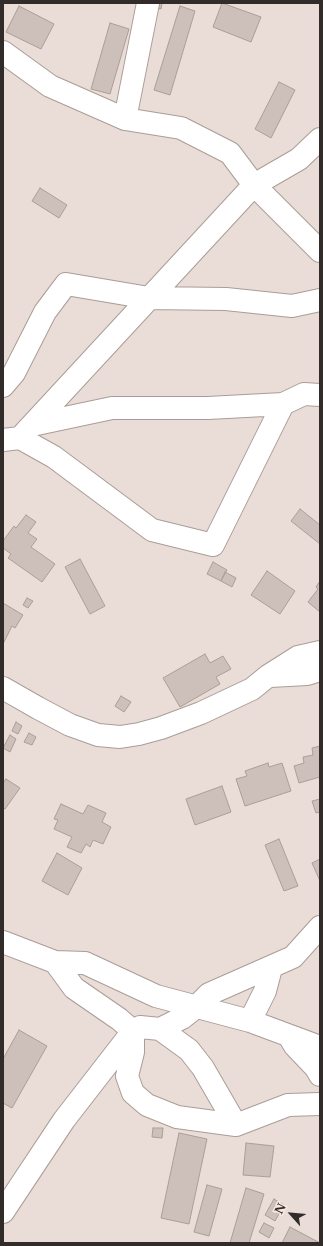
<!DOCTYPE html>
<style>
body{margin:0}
#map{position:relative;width:323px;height:1246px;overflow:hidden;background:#eadcd6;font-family:"Libre Baskerville",serif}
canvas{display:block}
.frame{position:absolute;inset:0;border:4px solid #312c2a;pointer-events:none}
.north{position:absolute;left:271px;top:1194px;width:40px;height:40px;-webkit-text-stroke:3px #f8e9e3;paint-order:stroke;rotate:297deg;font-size:11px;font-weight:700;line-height:16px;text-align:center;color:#312c2a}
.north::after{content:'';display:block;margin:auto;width:14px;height:18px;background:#312c2a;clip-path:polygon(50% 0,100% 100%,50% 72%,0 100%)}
</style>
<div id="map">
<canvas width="323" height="1246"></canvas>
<div class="frame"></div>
<div class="north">N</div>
</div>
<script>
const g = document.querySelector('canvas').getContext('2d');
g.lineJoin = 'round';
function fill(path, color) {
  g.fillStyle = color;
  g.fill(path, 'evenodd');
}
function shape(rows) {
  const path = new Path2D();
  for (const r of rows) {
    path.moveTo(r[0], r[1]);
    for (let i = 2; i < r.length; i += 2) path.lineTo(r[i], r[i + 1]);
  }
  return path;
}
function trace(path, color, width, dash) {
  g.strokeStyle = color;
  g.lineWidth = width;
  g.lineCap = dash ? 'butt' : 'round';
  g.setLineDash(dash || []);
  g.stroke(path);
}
const building = shape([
 [153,3,162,3,161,9,153,7,153,3],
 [222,3,261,17,251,42,213,27,222,3],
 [19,6,54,24,41,49,6,32,19,6],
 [180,6,195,11,170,95,154,90,180,6],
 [110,23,129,29,110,94,91,89,110,23],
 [279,82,295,90,271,138,255,129,279,82],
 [40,188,67,205,59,218,32,201,40,188],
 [300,509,320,525,320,544,291,521,300,509],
 [26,515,36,522,28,533,37,539,31,547,55,564,42,582,8,558,11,554,3,548,3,541,14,526,16,528,26,515],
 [80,559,105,606,90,614,65,567,80,559],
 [213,562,227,570,221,581,207,574,213,562],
 [267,571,295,591,280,614,251,595,267,571],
 [225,572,236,578,232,587,221,581,225,572],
 [320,581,320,612,308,602,318,589,316,587,320,581],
 [27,598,33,601,28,608,23,605,27,598],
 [3,603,23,615,15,628,12,626,3,644,3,603],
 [205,654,210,663,223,656,231,669,216,677,220,684,180,707,163,678,205,654],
 [121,696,131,702,124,712,115,706,121,696],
 [16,722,22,726,18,734,12,731,16,722],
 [29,733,36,737,32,745,24,742,29,733],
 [10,735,16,739,10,752,3,748,10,735],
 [320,746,320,777,299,783,294,766,304,763,303,757,313,755,312,748,320,746],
 [268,763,269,767,282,763,291,791,245,806,236,779,247,776,245,771,268,763],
 [6,779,20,788,5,809,3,808,3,783,6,779],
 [222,786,231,812,195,825,186,799,222,786],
 [320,799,320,812,316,813,312,801,320,799],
 [61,804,83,814,88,805,106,813,102,822,111,827,103,844,93,840,90,847,86,844,81,853,67,847,72,837,54,829,58,820,54,819,61,804],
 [279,839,298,886,284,891,265,845,279,839],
 [57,853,82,868,68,895,42,881,57,853],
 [320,859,320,881,312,863,320,859],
 [19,1030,47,1046,12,1108,3,1103,3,1059,19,1030],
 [153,1128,163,1128,162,1138,152,1137,153,1128],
 [179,1133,207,1139,189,1224,161,1218,179,1133],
 [246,1143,274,1146,270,1177,243,1175,246,1143],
 [207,1185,222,1189,209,1236,194,1232,207,1185],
 [246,1188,264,1194,249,1243,230,1243,246,1188],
 [274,1199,284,1205,275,1221,265,1215,274,1199],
 [264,1223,274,1228,269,1238,259,1232,264,1223],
 [290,1227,320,1243,282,1243,290,1227]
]);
fill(building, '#cdbfb9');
trace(building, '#ab9d98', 1);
const minor = shape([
 [3,52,50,86,125,119,181,128,230,153,254,185,320,251],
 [125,119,148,3],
 [3,386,14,373,45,312,66,284,149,298,226,299,292,306,320,300],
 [283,404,304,394,320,395],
 [32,425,254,185,299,159,320,139],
 [3,440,20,438,32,425,112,408,208,408,283,404,213,545,152,530,54,457,20,438],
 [270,676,307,674,320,670],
 [3,688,38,708,70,725,98,735,120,737,139,734,161,728,201,713,252,689,268,676,298,657,320,652],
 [320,927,293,957,209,994,196,1007,182,1018,160,1029,140,1027,133,1031,133,1052,127,1076,133,1093,147,1105,177,1117,236,1125,288,1105,320,1104],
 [3,942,55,962,85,963,156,996,250,1021,320,1047],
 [250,1021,265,991,271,968],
 [160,1029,189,1050,203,1068,236,1125],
 [289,1036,295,1046,316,1068,320,1075],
 [3,1212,64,1120,133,1031,119,1019,74,988,55,962]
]);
trace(minor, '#aa9d97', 24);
trace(minor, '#fff', 22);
</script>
